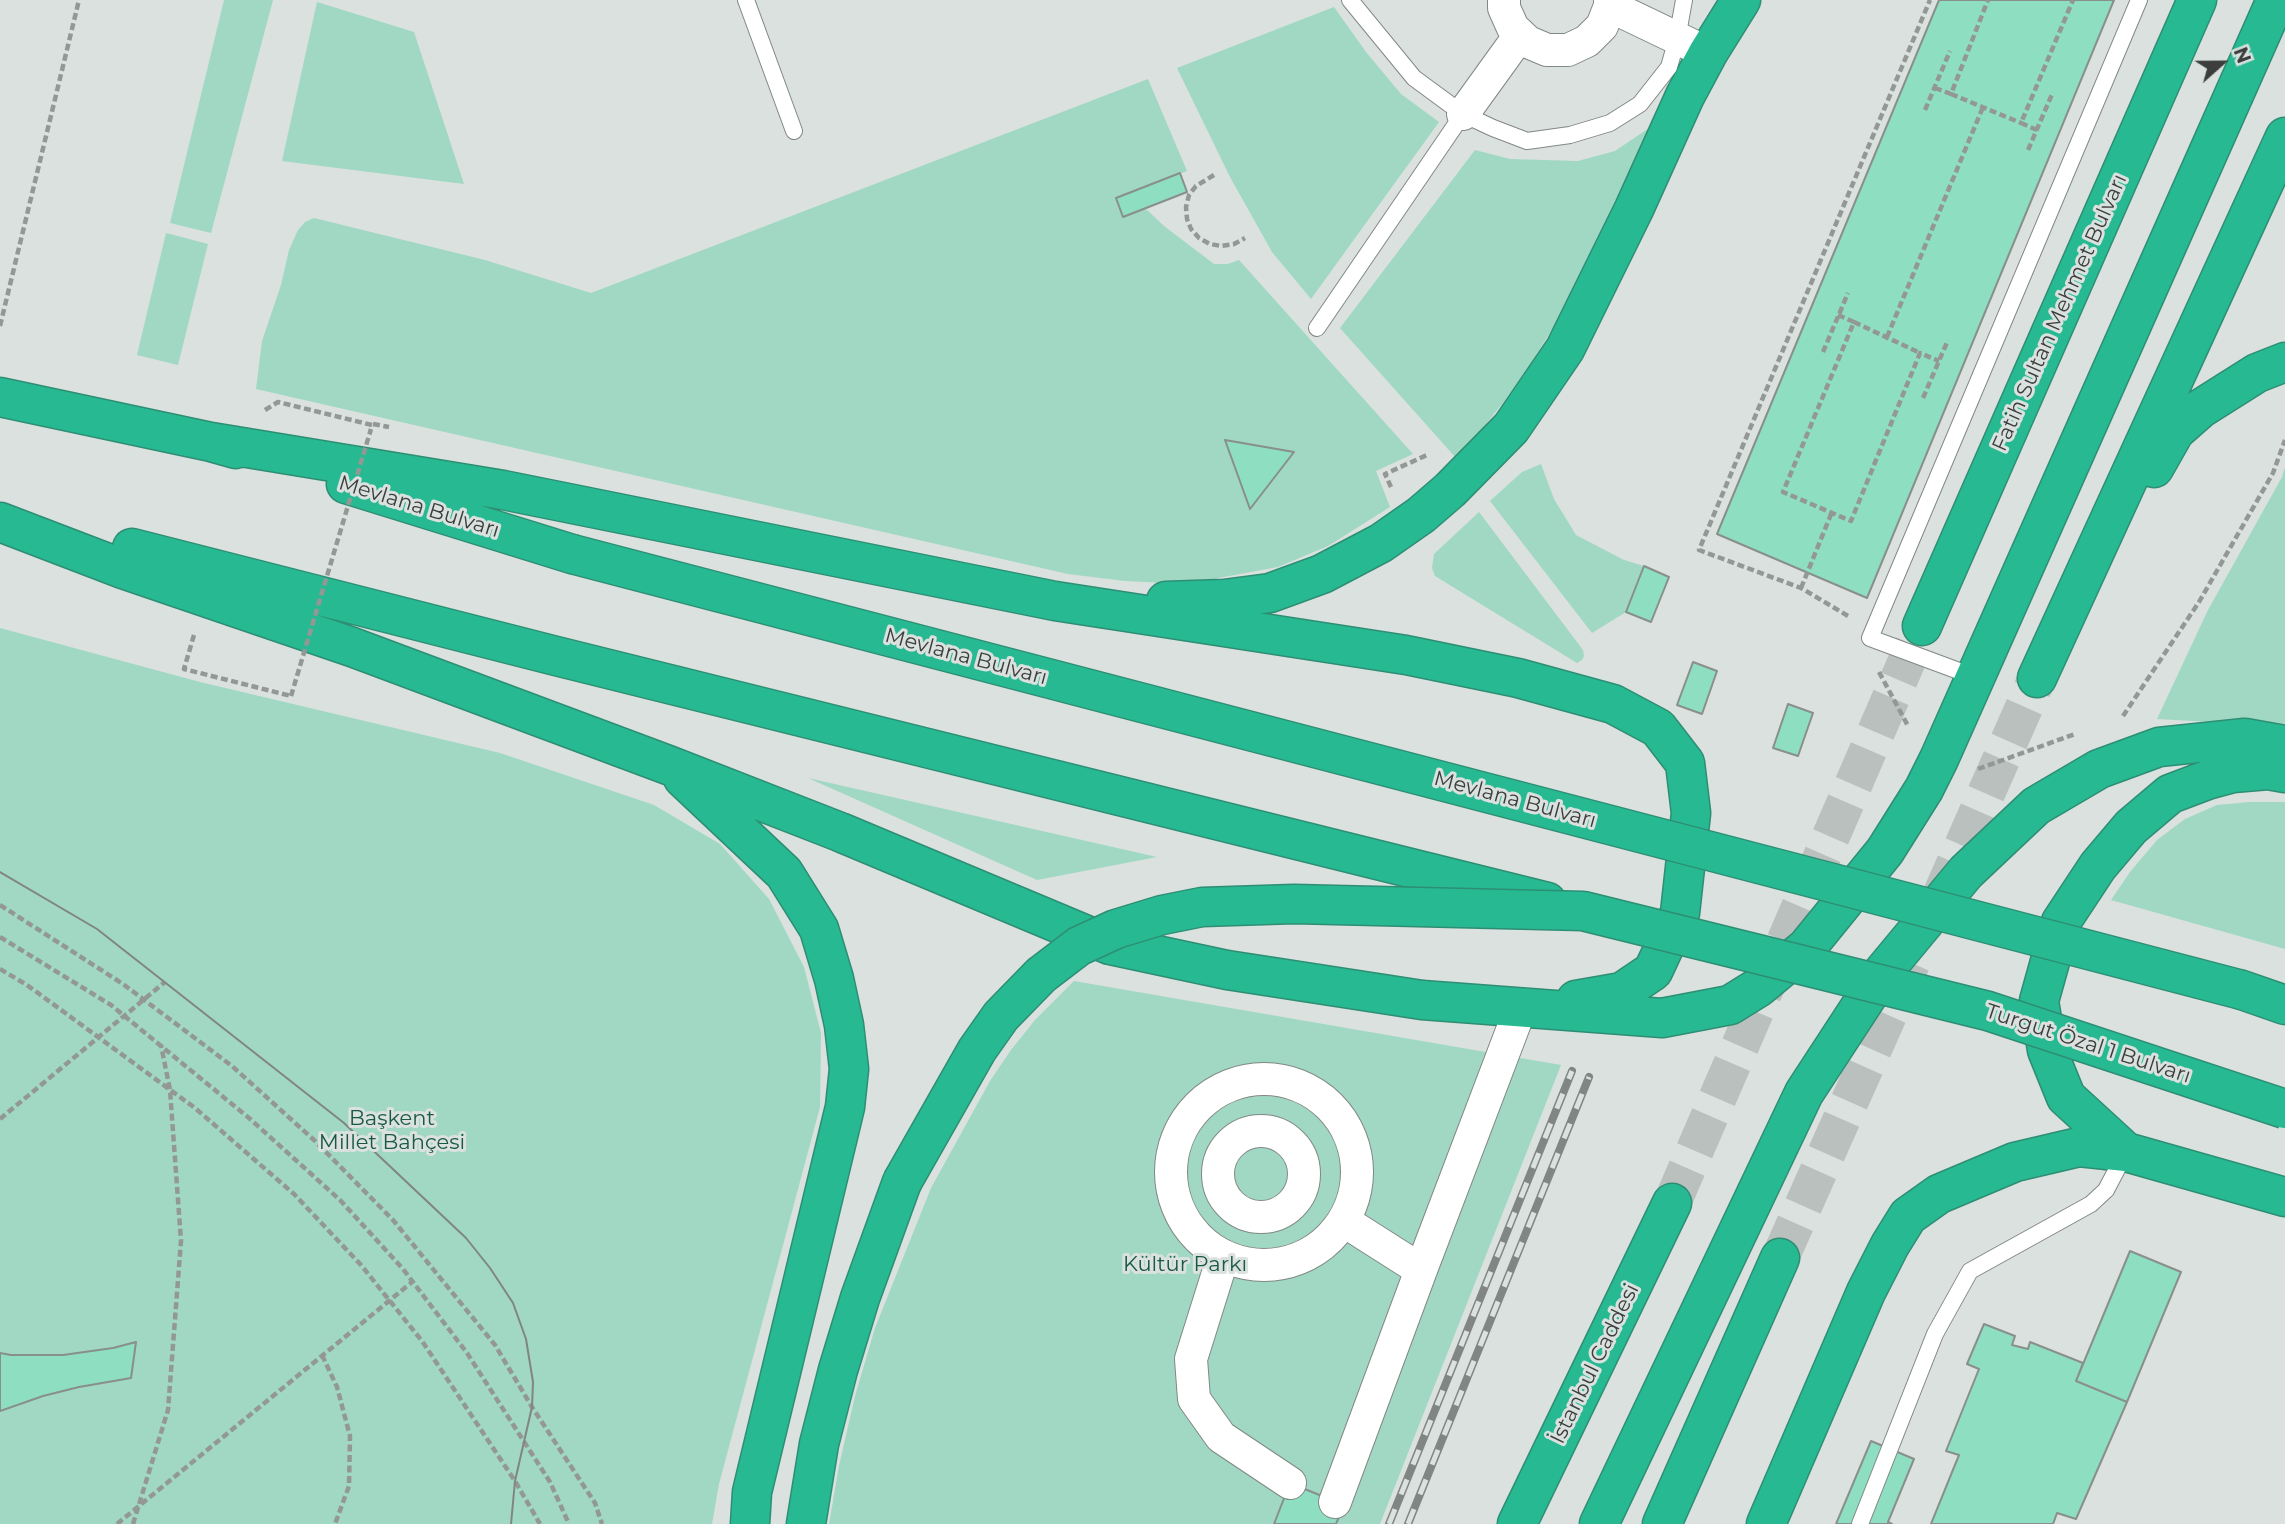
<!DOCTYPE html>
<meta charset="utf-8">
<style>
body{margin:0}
#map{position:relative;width:2285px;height:1524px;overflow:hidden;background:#dae1de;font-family:Montserrat,sans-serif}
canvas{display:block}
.north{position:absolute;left:2187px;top:28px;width:70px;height:70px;-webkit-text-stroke:5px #dae1de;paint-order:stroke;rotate:69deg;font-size:19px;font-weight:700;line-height:28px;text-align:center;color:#3b3e3c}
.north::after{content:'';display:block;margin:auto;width:24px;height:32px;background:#3b3e3c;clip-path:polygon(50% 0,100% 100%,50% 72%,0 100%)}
</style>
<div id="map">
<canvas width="2285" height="1524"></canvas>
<div class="north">N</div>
</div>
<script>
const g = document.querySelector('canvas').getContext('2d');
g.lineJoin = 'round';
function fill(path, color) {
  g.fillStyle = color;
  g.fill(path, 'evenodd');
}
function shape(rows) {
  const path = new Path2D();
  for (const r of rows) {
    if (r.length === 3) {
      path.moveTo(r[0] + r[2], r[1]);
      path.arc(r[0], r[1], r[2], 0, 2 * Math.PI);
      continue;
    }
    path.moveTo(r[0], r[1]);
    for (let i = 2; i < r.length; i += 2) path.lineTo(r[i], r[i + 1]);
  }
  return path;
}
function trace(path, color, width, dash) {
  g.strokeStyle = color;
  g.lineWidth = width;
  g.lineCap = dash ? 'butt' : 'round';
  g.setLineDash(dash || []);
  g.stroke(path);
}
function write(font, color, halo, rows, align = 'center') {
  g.font = font + ' Montserrat,sans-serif';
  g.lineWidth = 6;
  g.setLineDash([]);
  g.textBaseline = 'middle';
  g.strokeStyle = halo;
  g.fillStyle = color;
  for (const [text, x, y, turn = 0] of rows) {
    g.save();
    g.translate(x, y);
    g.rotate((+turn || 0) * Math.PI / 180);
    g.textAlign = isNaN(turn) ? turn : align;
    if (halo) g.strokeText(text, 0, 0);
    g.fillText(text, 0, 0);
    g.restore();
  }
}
fill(shape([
 [224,0,273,0,211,233,170,223],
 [317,2,414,32,464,184,282,161],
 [1334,7,1366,52,1401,94,1439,122,1311,299,1272,252,1230,177,1177,68],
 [1148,79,1187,171,1116,198,1145,208,1164,226,1214,264,1228,264,1239,260,1413,454,1376,471,1390,507,1328,546,1278,567,1186,584,1125,581,1068,574,256,389,262,341,281,285,289,250,298,230,305,222,314,218,485,260,591,293],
 [1652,126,1583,280,1531,363,1505,400,1472,442,1456,458,1340,328,1475,150,1510,159,1578,161,1615,151],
 [166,233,208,244,178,365,137,355],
 [1541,464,1554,499,1576,535,1624,560,1644,566,1626,612,1592,633,1490,501,1522,472],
 [2285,467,2285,726,2157,719,2208,610,2282,477],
 [1479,512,1583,650,1584,656,1582,660,1577,663,1435,576,1432,568,1434,554],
 [0,628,200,682,500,753,654,805,720,844,769,899,804,967,821,1033,820,1107,719,1484,712,1524,0,1524],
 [808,778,1157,857,1037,880],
 [2249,802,2285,802,2285,949,2111,900,2130,872,2157,840,2185,819,2217,805],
 [1074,981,1561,1065,1380,1524,829,1524,839,1466,855,1396,875,1328,931,1188,990,1081,1011,1050,1035,1020]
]), '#a0d8c3');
const building = shape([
 [1939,0,2114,0,1867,598,1717,534,1939,0],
 [1180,173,1187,192,1123,217,1116,198,1180,173],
 [1225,440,1294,452,1250,509,1225,440],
 [1644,566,1669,577,1651,622,1626,612,1644,566],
 [1693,662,1717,671,1702,714,1677,705,1693,662],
 [1788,704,1813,713,1798,756,1773,748,1788,704],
 [2130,1251,2181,1272,2127,1402,2076,1381,2130,1251],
 [1984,1324,2015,1336,2012,1345,2028,1349,2030,1342,2083,1363,2076,1381,2127,1402,2076,1519,2057,1513,2053,1524,1931,1524,1959,1455,1946,1451,1979,1369,1967,1364,1984,1324],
 [136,1342,131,1378,79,1387,43,1396,0,1411,0,1353,11,1355,63,1355,113,1348,136,1342],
 [1871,1441,1914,1459,1888,1522,1892,1524,1836,1524,1871,1441],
 [1290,1483,1344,1505,1336,1524,1274,1524,1290,1483]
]);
fill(building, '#8edfc2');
trace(building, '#888f8c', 2);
trace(shape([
 [1940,898,2037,678],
 [1672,1203,1922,626],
 [1780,1258,1913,959]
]), '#bac0be', 38, [38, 19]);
const lane = shape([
 [746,0,794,131],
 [1350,0,1414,78,1463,114,1493,128,1527,141,1570,135,1610,123,1640,104,1669,67,1677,39,1684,0],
 [1317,328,1463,114],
 [1975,677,1870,638,2139,0],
 [1860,1524,1935,1334,1970,1271,2091,1204,2106,1190,2126,1152]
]);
const street = shape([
 [1504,0,1504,8,1513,28,1528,42,1547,50,1568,50,1587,41,1602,26,1610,6,1610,0],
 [1610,6,1708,53],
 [1463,114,1520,35],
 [1264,1172,93],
 [1261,1174,43],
 [1344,1221,1421,1270],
 [1223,1257,1191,1359,1194,1399,1221,1437,1290,1483],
 [1335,1502,1421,1270,1521,1007]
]);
const highway = shape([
 [0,397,211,442,236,449],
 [211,442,503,490,1055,601,1406,655,1518,678,1613,704,1658,728,1685,763,1691,813,1680,913,1653,971,1622,992,1576,1000],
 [2154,468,2175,431,2200,409,2257,373,2285,362],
 [346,484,572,554],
 [0,522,123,569,352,647,668,765,840,832,1110,945,1227,970,1422,1000,1662,1018,1730,1005,1759,987,1807,947,1885,851,1924,789,1939,759,2276,0],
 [132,548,556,656,1547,902],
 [1166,601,1224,599,1270,593,1322,574,1381,543,1421,515,1450,490,1511,428,1565,349,1634,209,1685,96,1708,53,1741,0],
 [1922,626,2197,0],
 [2037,678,2285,137],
 [683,778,784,873,819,929,834,979,844,1025,849,1069,845,1107,752,1492,750,1524],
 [2242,990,2285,1005],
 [2126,1152,2066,1097,2047,1050,2039,1001,2061,922,2098,866,2131,827,2170,794,2207,780,2233,773,2268,770,2285,773],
 [806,1524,819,1444,838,1370,860,1298,902,1182],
 [1517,1524,1672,1203],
 [1599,1524,1804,1093,1883,972,1966,872,2036,806,2099,769,2159,747,2245,738,2285,745],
 [1662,1524,1780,1258],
 [1766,1524,1866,1292,1890,1245,1908,1216,1939,1194,2015,1162,2079,1147,2126,1152,2285,1197]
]);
trace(lane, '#818885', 18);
trace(street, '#818885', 34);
trace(highway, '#2e8e74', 41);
trace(shape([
 [1935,88,1951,94,1988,0],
 [1951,94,2021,123],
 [1925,110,1950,51],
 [2037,130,2021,123,2073,0],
 [2028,150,2053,92],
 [1214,175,1196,186,1189,195,1186,207,1187,219,1191,229,1199,238,1210,244,1221,246,1234,244,1245,238],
 [1838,315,1854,322,1783,492,1851,521,1920,353,1939,361],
 [1854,322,1920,353],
 [0,326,79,0],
 [1887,337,1983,107],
 [1823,352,1848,293],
 [1923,398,1948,340],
 [265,410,278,402,372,425],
 [373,424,389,427],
 [1391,487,1385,474,1427,455],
 [1801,588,1832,512],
 [1848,616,1801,588,1699,550,1930,0],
 [194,635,184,669,291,696],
 [1879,672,1908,726],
 [2123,716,2199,602,2273,473,2285,440],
 [1978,769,2075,734],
 [0,905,123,984,232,1066,314,1140,393,1220,495,1345,532,1407,595,1503,602,1524],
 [0,937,111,1005,249,1118,340,1200,403,1269,467,1353,550,1482,569,1524],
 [0,969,27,985,195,1108,294,1194,361,1265,422,1341,515,1481,540,1524],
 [0,1119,165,982],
 [322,1355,337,1387,350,1436,349,1486,335,1524],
 [117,1524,412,1282],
 [133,1524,168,1410,181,1241,170,1090,161,1045]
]), '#939895', 4.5, [7, 3.5]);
trace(lane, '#fff', 16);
trace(street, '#fff', 32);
trace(highway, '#27b992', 38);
trace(shape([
 [0,872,97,929,344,1123,466,1238,490,1268,513,1303,526,1339,533,1382,532,1407,515,1481,511,1524]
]), '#818583', 2);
const rail = shape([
 [1389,1524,1572,1071],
 [1408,1524,1589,1077]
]);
trace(rail, '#818583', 8);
trace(rail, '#dae1de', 5, [16]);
const highwayBridge = shape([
 [572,554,2242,990],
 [902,1182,977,1050,1001,1016,1041,975,1079,946,1116,929,1162,915,1202,907,1294,904,1583,911,1988,1011,2285,1109]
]);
trace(highwayBridge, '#2e8e74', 41, []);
trace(shape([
 [291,696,371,429]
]), '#939895', 4.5, [7, 3.5]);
trace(highwayBridge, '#27b992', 38);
write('21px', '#3b3e3c', '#dae1de', [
 ["Fatih Sultan Mehmet Bulvarı",2060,313,-66],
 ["Mevlana Bulvarı",419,507,17],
 ["Mevlana Bulvarı",966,657,15],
 ["Mevlana Bulvarı",1515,800,15],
 ["Turgut Özal 1 Bulvarı",2088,1044,18],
 ["İstanbul Caddesi",1595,1364,-64]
]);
write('21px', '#195946', '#dae1de', [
 ["Başkent",392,1119],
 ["Millet Bahçesi",392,1143],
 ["Kültür Parkı",1185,1265]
]);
</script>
